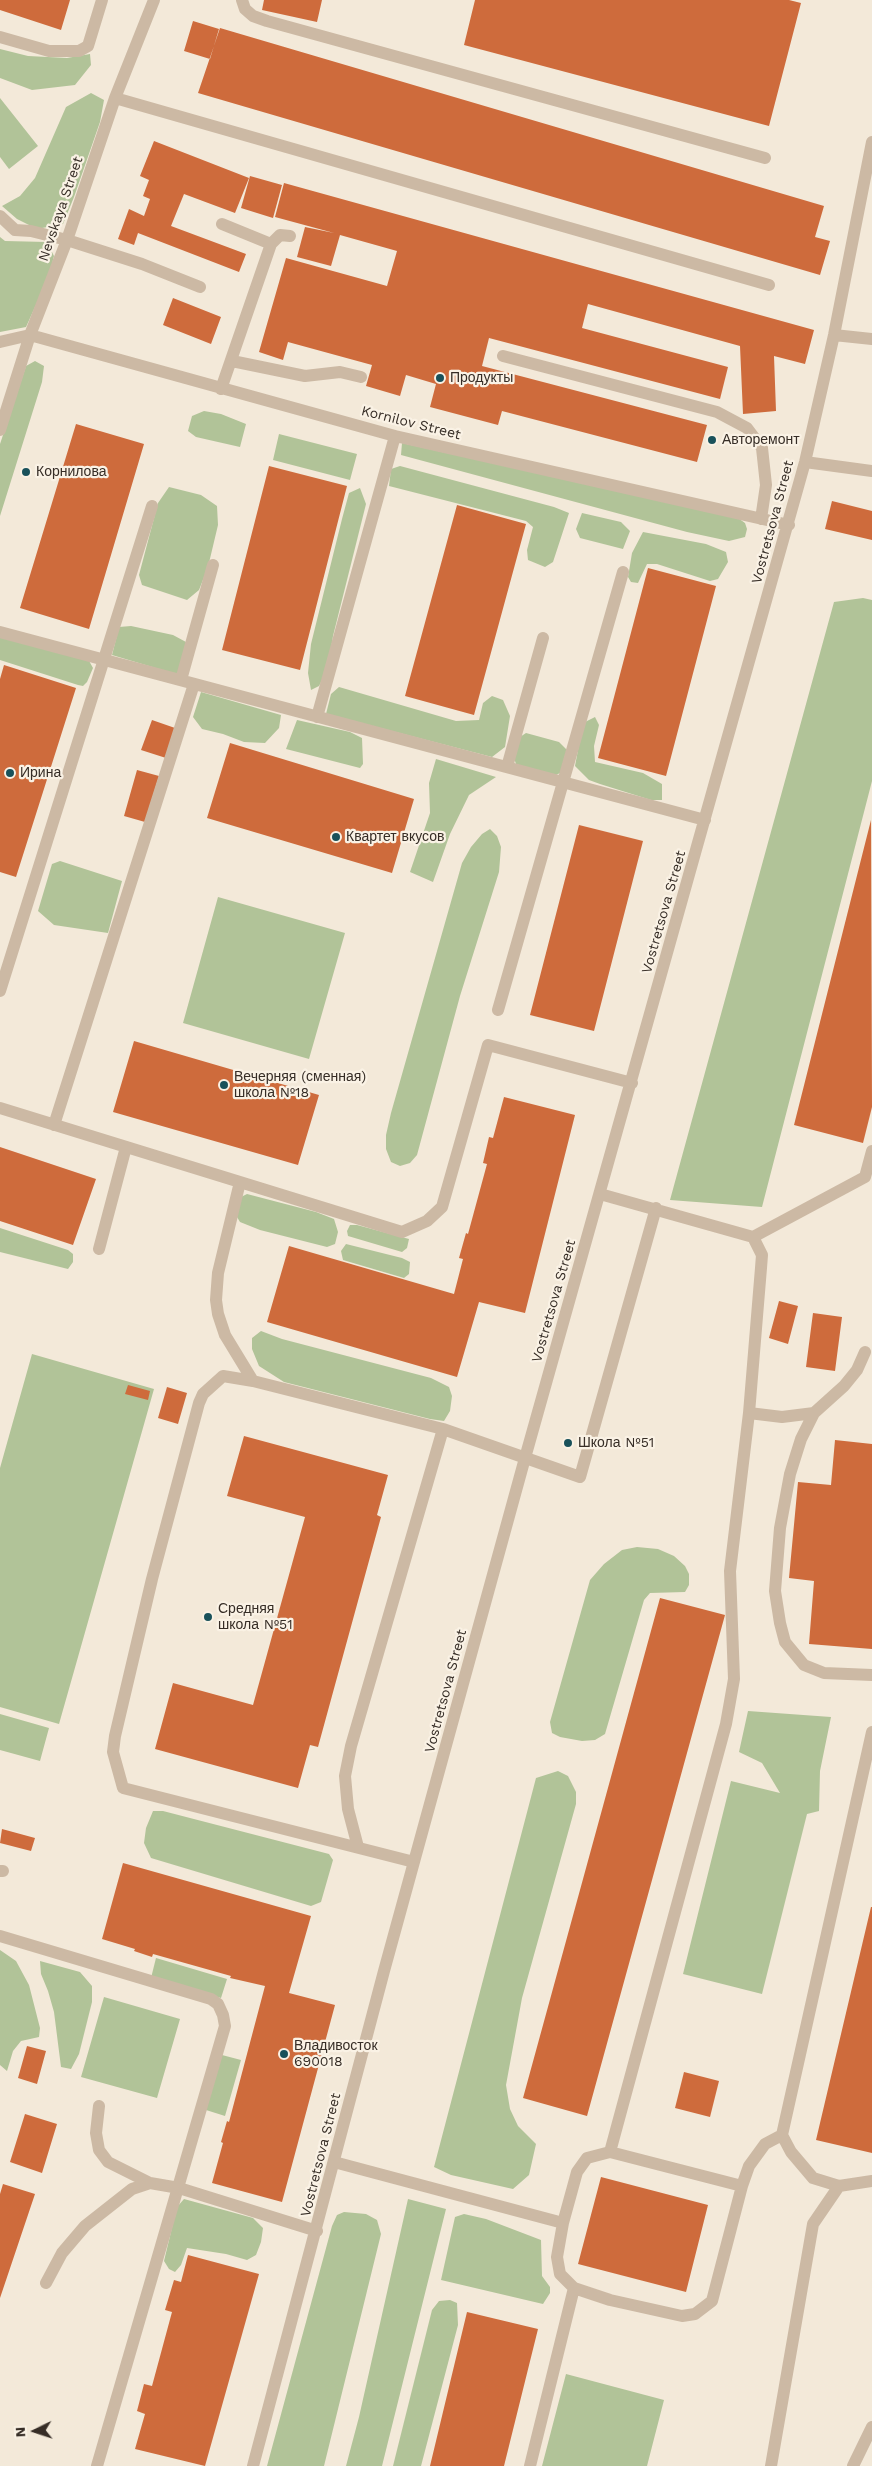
<!DOCTYPE html>
<meta charset="utf-8">
<style>
body{margin:0}
#map{position:relative;width:872px;height:2466px;overflow:hidden;background:#f3e9d9;font-family:"Work Sans",sans-serif}
canvas{display:block}
.north{position:absolute;left:10px;top:2406px;width:50px;height:50px;-webkit-text-stroke:4px #faf2e5;paint-order:stroke;rotate:266deg;font-size:14px;font-weight:700;line-height:20px;text-align:center;color:#362d26}
.north::after{content:'';display:block;margin:auto;width:18px;height:22px;background:#362d26;clip-path:polygon(50% 0,100% 100%,50% 72%,0 100%)}
</style>
<div id="map">
<canvas width="872" height="2466"></canvas>
<div class="north">N</div>
</div>
<script>
const g = document.querySelector('canvas').getContext('2d');
g.lineJoin = 'round';
function fill(path, color) {
  g.fillStyle = color;
  g.fill(path, 'evenodd');
}
function shape(rows) {
  const path = new Path2D();
  for (const r of rows) {
    path.moveTo(r[0], r[1]);
    for (let i = 2; i < r.length; i += 2) path.lineTo(r[i], r[i + 1]);
  }
  return path;
}
function trace(path, color, width, dash) {
  g.strokeStyle = color;
  g.lineWidth = width;
  g.lineCap = dash ? 'butt' : 'round';
  g.setLineDash(dash || []);
  g.stroke(path);
}
function write(font, color, halo, rows, align = 'center') {
  g.font = font + ' "Work Sans",sans-serif';
  g.lineWidth = 4.5;
  g.setLineDash([]);
  g.textBaseline = 'middle';
  g.strokeStyle = halo;
  g.fillStyle = color;
  for (const [text, x, y, turn = 0] of rows) {
    g.save();
    g.translate(x, y);
    g.rotate((+turn || 0) * Math.PI / 180);
    g.textAlign = isNaN(turn) ? turn : align;
    if (halo) g.strokeText(text, 0, 0);
    g.fillText(text, 0, 0);
    g.restore();
  }
}
fill(shape([
 [0,49,28,56,67,58,90,54,91,65,75,85,32,90,0,78],
 [91,93,104,100,100,122,74,197,63,224,37,229,17,219,2,206,20,196,35,178,66,107],
 [0,98,38,146,9,169,0,157],
 [0,237,5,241,47,242,54,256,49,276,26,327,0,332],
 [35,361,44,366,42,382,0,516,0,444,26,366],
 [204,411,221,414,246,424,240,447,196,437,188,431,192,416],
 [279,434,357,454,350,480,273,460],
 [402,443,738,518,745,523,747,529,745,537,729,541,687,532,401,455],
 [400,466,554,507,569,513,553,562,545,567,528,560,527,550,533,527,526,521,389,486,391,469],
 [169,487,201,495,217,506,218,525,208,567,199,590,187,600,142,585,139,575,158,503],
 [360,488,366,504,333,636,328,669,319,686,311,690,308,673,311,644,342,519,349,493],
 [582,513,621,522,630,531,623,549,580,538,576,529],
 [643,532,706,544,726,552,728,562,718,579,710,581,657,564,647,564,638,583,631,582,628,577,632,553],
 [863,598,872,600,872,781,762,1207,670,1200,834,602],
 [131,626,173,635,186,642,179,675,112,655,119,627],
 [0,635,88,659,93,668,87,682,83,686,78,685,0,660],
 [339,687,456,721,479,720,483,703,492,696,503,700,510,716,505,747,492,757,326,714,331,694],
 [201,692,281,715,279,728,265,743,244,742,223,734,202,729,193,717],
 [595,717,599,725,594,746,595,762,643,773,662,784,662,800,651,800,600,784,589,780,575,766,583,723],
 [297,720,350,732,362,738,363,764,360,768,286,749],
 [526,733,559,742,567,750,562,772,554,776,516,764,514,758,520,737],
 [436,759,496,777,469,795,450,834,433,882,410,872,430,813,429,783],
 [490,829,497,836,501,847,499,872,460,996,417,1155,410,1163,400,1166,391,1162,386,1149,386,1135,391,1113,462,863,471,847,482,834],
 [60,861,122,881,108,933,54,925,38,911,52,864],
 [218,897,345,933,309,1059,183,1023],
 [247,1194,316,1212,334,1219,338,1232,335,1244,327,1247,260,1230,240,1222,237,1217,239,1198],
 [350,1225,357,1225,409,1239,407,1248,402,1252,348,1236,347,1231],
 [0,1228,68,1250,73,1254,73,1262,68,1269,0,1252],
 [346,1244,402,1258,410,1262,409,1274,404,1278,343,1260,341,1251],
 [261,1331,282,1339,431,1378,449,1387,452,1396,450,1411,444,1421,430,1419,284,1382,259,1366,252,1349,252,1338],
 [32,1354,154,1389,59,1724,0,1707,0,1468],
 [637,1547,658,1549,674,1556,685,1566,689,1574,689,1585,685,1592,650,1593,644,1600,605,1734,595,1740,582,1741,560,1737,552,1733,550,1722,590,1580,604,1564,622,1550],
 [748,1711,831,1717,820,1771,819,1811,807,1814,762,1994,683,1974,731,1781,780,1793,762,1763,739,1752],
 [0,1714,49,1728,40,1761,0,1750],
 [558,1771,568,1776,576,1792,576,1804,522,1998,506,2085,510,2109,518,2126,536,2144,529,2175,513,2189,451,2175,434,2167,536,1778],
 [153,1811,163,1811,329,1854,333,1860,321,1902,311,1906,151,1858,144,1843,146,1828],
 [0,1950,16,1961,29,1985,40,2028,39,2037,21,2041,13,2051,7,2071,0,2065],
 [156,1958,227,1979,221,1998,151,1978],
 [40,1961,80,1972,92,1986,92,2002,79,2054,71,2069,61,2067,54,2012,48,1991,41,1974],
 [104,1997,180,2019,157,2098,81,2077],
 [222,2055,241,2060,225,2116,206,2110],
 [184,2199,253,2218,263,2228,261,2242,256,2255,247,2260,226,2254,187,2248,181,2265,175,2272,169,2269,164,2261,177,2207],
 [408,2199,446,2209,382,2466,346,2466,359,2417],
 [344,2212,366,2214,377,2220,381,2234,324,2466,267,2466,332,2226,337,2215],
 [464,2214,486,2219,541,2240,542,2276,550,2287,550,2293,543,2304,441,2280,455,2217],
 [450,2300,457,2303,458,2325,421,2466,393,2466,432,2310,439,2301],
 [566,2374,664,2400,647,2466,542,2466]
]), '#b1c398');
fill(shape([
 [0,0,70,0,61,30,0,10],
 [264,0,322,0,317,22,262,10],
 [475,0,789,0,801,3,769,126,464,45],
 [193,21,219,29,210,59,184,51],
 [220,28,824,206,815,237,830,241,820,275,198,93],
 [154,141,249,178,235,213,184,194,171,226,246,254,239,272,138,233,134,245,118,239,129,209,144,216,150,199,143,196,149,180,140,176],
 [250,176,282,185,273,218,241,208],
 [284,183,814,330,805,364,774,356,776,411,743,414,740,346,588,304,582,328,728,367,720,399,489,338,482,366,707,425,697,462,502,411,498,425,430,407,436,384,406,375,400,396,366,386,372,365,288,342,283,360,259,352,286,258,387,286,397,251,340,235,331,266,297,257,305,227,334,233,275,217],
 [173,298,221,317,211,344,163,325],
 [76,424,144,444,89,629,20,608],
 [269,466,347,486,300,670,222,650],
 [832,501,872,511,872,540,825,529],
 [457,505,526,524,474,715,405,696],
 [648,568,716,586,666,776,598,758],
 [4,665,76,688,16,877,0,872,0,679],
 [152,720,175,728,166,758,141,750],
 [230,743,414,799,392,873,207,818],
 [137,770,159,776,145,822,124,816],
 [871,820,872,1107,863,1143,794,1125],
 [579,825,643,841,594,1031,530,1015],
 [134,1041,319,1095,298,1165,113,1112],
 [504,1097,575,1115,525,1313,479,1302,457,1377,267,1322,289,1246,454,1294,463,1259,459,1258,466,1233,468,1234,487,1164,483,1163,489,1137,493,1138],
 [0,1147,96,1179,73,1245,0,1221],
 [779,1301,798,1306,788,1344,769,1338],
 [813,1313,842,1317,835,1371,806,1367],
 [128,1385,150,1391,148,1400,125,1394],
 [167,1387,187,1393,178,1424,158,1418],
 [244,1436,388,1475,377,1515,381,1517,318,1747,310,1745,298,1788,155,1749,173,1683,253,1705,305,1517,227,1496],
 [835,1440,872,1444,872,1649,809,1644,814,1581,789,1578,798,1482,831,1485],
 [660,1598,725,1615,587,2116,523,2098],
 [2,1829,35,1838,31,1851,0,1843],
 [123,1863,311,1916,289,1993,335,2005,282,2202,212,2183,223,2143,221,2142,227,2121,229,2122,265,1986,230,1978,231,1976,153,1954,152,1957,134,1951,135,1949,102,1939],
 [871,1907,872,1907,872,2153,816,2140],
 [27,2046,46,2051,37,2084,18,2078],
 [684,2072,719,2081,710,2117,675,2108],
 [25,2114,57,2124,42,2173,10,2162],
 [601,2177,708,2205,686,2292,578,2264],
 [3,2184,35,2194,0,2298,0,2194],
 [188,2255,259,2274,205,2466,135,2449,145,2414,137,2411,144,2384,152,2386,172,2312,165,2310,174,2280,181,2282],
 [467,2312,538,2329,504,2466,430,2466]
]), '#ce6b3c');
trace(shape([
 [242,0,245,9,253,16,267,21,765,158],
 [0,37,49,51,79,51,88,46,102,0],
 [115,98,769,285],
 [0,216,15,230,31,231,67,240,142,264,200,287],
 [222,224,271,244],
 [834,335,872,339],
 [0,342,30,335,395,436,789,525],
 [503,356,717,412,747,428,762,448,766,485,761,519],
 [232,361,305,376,340,372,361,377],
 [221,389,271,244,280,235,290,236],
 [0,430,30,335,67,240,115,98,154,0],
 [805,462,872,471],
 [0,632,705,820],
 [181,680,213,565],
 [317,717,395,436],
 [507,767,543,638],
 [0,991,152,506],
 [498,1010,623,572],
 [0,1108,402,1232,427,1221,442,1207,488,1045,632,1083],
 [54,1125,194,684],
 [240,1182,218,1273,216,1300,218,1314,225,1335,253,1381],
 [600,1194,753,1237,865,1177,872,1151],
 [99,1249,126,1147],
 [749,1413,782,1417,814,1413,844,1386,857,1370,865,1352],
 [814,1413,801,1439,790,1474,780,1528,775,1591,780,1623,785,1642,804,1665,824,1673,872,1675],
 [358,1847,348,1809,345,1776,351,1746,443,1429],
 [414,1862,123,1788,113,1752,115,1736,152,1579,199,1403,203,1394,223,1376,253,1381,443,1429,580,1477,656,1208],
 [0,1871,3,1871],
 [0,1936,211,1999,218,2004,223,2015,225,2026,97,2466],
 [99,2106,96,2133,99,2150,108,2162,150,2183],
 [610,2152,742,2186],
 [334,2162,563,2223,577,2172,587,2158,610,2152,726,1724,734,1679,730,1571,749,1413,761,1268,762,1255,753,1237],
 [839,2186,872,2181],
 [46,2283,62,2253,85,2226,132,2189,150,2183,179,2188,317,2231],
 [574,2288,610,2300,682,2316,695,2314,712,2301,742,2186,749,2166,765,2144,782,2135],
 [253,2466,384,1971,525,1458,805,462,834,335,872,142],
 [530,2466,574,2288,560,2274,557,2257,563,2223],
 [771,2466,813,2224,839,2186,813,2178,791,2152,782,2135,872,1732],
 [853,2466,872,2427]
]), '#ccb9a4', 12);
for (const [x, y, r, color] of [
 [440,378,5,"#19515a"],
 [712,440,5,"#19515a"],
 [26,472,5,"#19515a"],
 [10,773,5,"#19515a"],
 [336,837,5,"#19515a"],
 [224,1085,5,"#19515a"],
 [568,1443,5,"#19515a"],
 [208,1617,5,"#19515a"],
 [284,2054,5,"#19515a"]
]) {
  const dot = new Path2D();
  dot.arc(x, y, r, 0, 2 * Math.PI);
  g.fillStyle = color;
  g.fill(dot);
  trace(dot, '#faf2e5', 2);
}
write('14px', '#362d26', '#faf2e5', [
 ["Nevskaya Street",61,209,-71],
 ["Kornilov Street",411,423,14],
 ["Vostretsova Street",773,522,-75],
 ["Vostretsova Street",664,912,-74],
 ["Vostretsova Street",554,1301,-74],
 ["Vostretsova Street",446,1691,-75],
 ["Vostretsova Street",321,2155,-76]
]);
write('14px', '#362d26', '#faf2e5', [
 ["Продукты",450,378],
 ["Авторемонт",722,440],
 ["Корнилова",36,472],
 ["Ирина",20,773],
 ["Квартет вкусов",346,837],
 ["Вечерняя (сменная)",234,1077],
 ["школа №18",234,1093],
 ["Школа №51",578,1443],
 ["Средняя",218,1609],
 ["школа №51",218,1625],
 ["Владивосток",294,2046],
 ["690018",294,2062]
], 'left');
</script>
